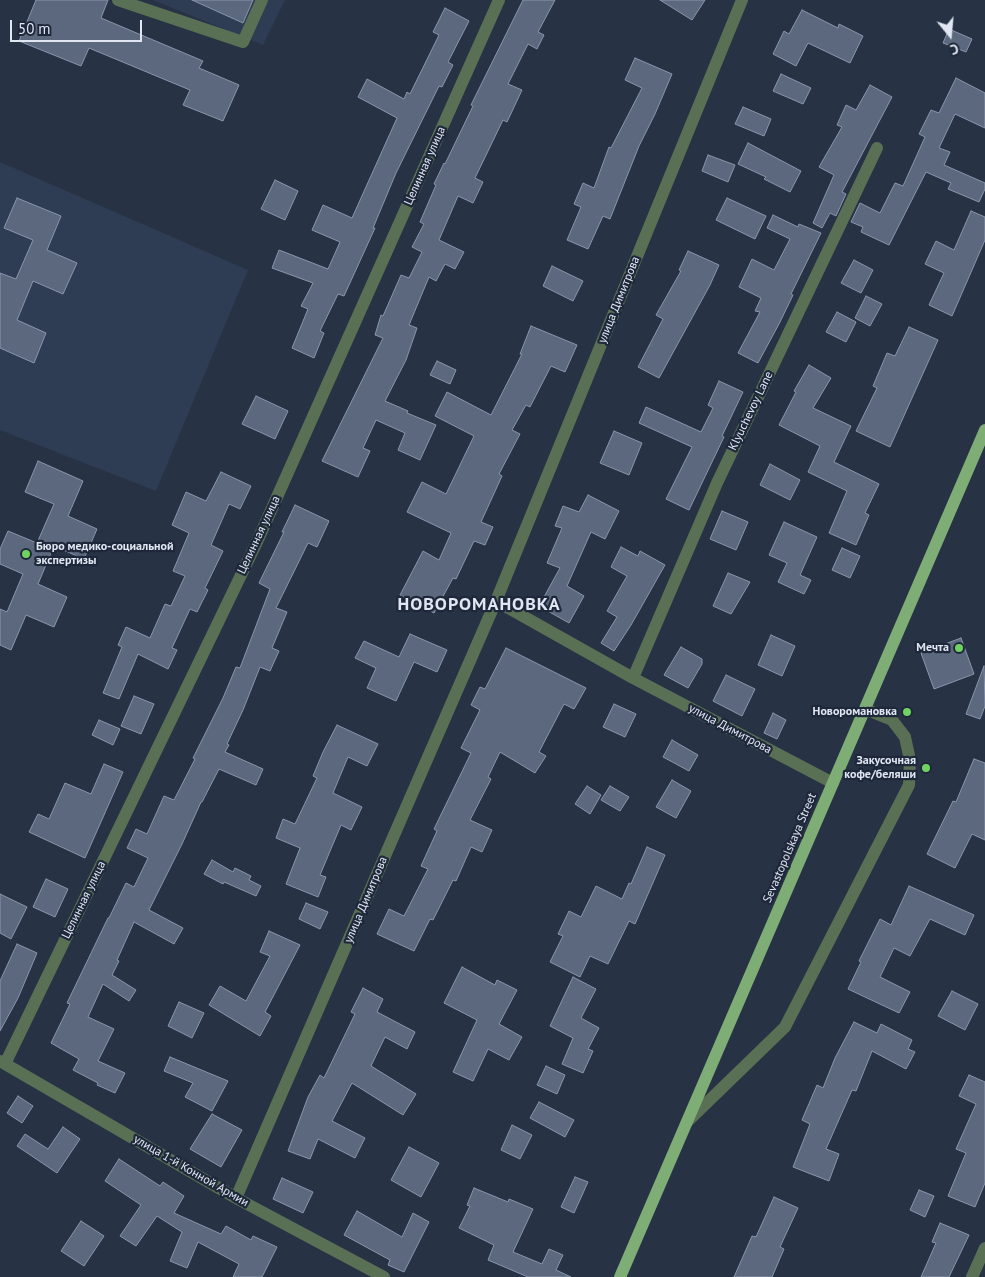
<!DOCTYPE html>
<meta charset="utf-8">
<style>
body{margin:0}
#map{position:relative;width:985px;height:1277px;overflow:hidden;background:#273245;font-family:"PT Sans",sans-serif}
canvas{display:block}
.north{position:absolute;left:925px;top:10px;width:50px;height:50px;-webkit-text-stroke:4px #1e283a;paint-order:stroke;rotate:163deg;font-size:14px;font-weight:700;line-height:20px;text-align:center;color:#e0e7f3}
.north::after{content:'';display:block;margin:auto;width:18px;height:22px;background:#e0e7f3;clip-path:polygon(50% 0,100% 100%,50% 72%,0 100%)}
.scale{position:absolute;left:10px;top:20px;width:132px;height:22px;box-sizing:border-box;border:2px solid #e0e7f3;border-top:0;padding-left:6px;font-size:15px;line-height:18px;white-space:nowrap;color:#e0e7f3;-webkit-text-stroke:4px #1e283a;paint-order:stroke}
</style>
<div id="map">
<canvas width="985" height="1277"></canvas>
<div class="north">С</div>
<div class="scale">50 m</div>
</div>
<script>
const g = document.querySelector('canvas').getContext('2d');
g.lineJoin = 'round';
function fill(path, color) {
  g.fillStyle = color;
  g.fill(path, 'evenodd');
}
function shape(rows) {
  const path = new Path2D();
  for (const r of rows) {
    path.moveTo(r[0], r[1]);
    for (let i = 2; i < r.length; i += 2) path.lineTo(r[i], r[i + 1]);
  }
  return path;
}
function trace(path, color, width, dash) {
  g.strokeStyle = color;
  g.lineWidth = width;
  g.lineCap = dash ? 'butt' : 'round';
  g.setLineDash(dash || []);
  g.stroke(path);
}
function write(font, color, halo, rows, align = 'center') {
  g.font = font + ' "PT Sans",sans-serif';
  g.lineWidth = 4.5;
  g.setLineDash([]);
  g.textBaseline = 'middle';
  g.strokeStyle = halo;
  g.fillStyle = color;
  for (const [text, x, y, turn = 0] of rows) {
    g.save();
    g.translate(x, y);
    g.rotate((+turn || 0) * Math.PI / 180);
    g.textAlign = isNaN(turn) ? turn : align;
    if (halo) g.strokeText(text, 0, 0);
    g.fillText(text, 0, 0);
    g.restore();
  }
}
fill(shape([
 [153,0,285,0,263,45],
 [0,162,248,270,156,491,0,430]
]), '#2e3c54');
const building = shape([
 [36,0,108,0,101,18,203,61,199,68,239,85,223,121,183,105,190,90,89,48,81,66,19,41,36,0],
 [192,0,253,0,243,23,192,0],
 [523,0,555,0,538,32,544,35,537,49,528,44,508,84,522,90,507,122,503,120,475,178,483,182,473,203,458,196,439,240,464,252,455,269,445,264,436,281,429,277,409,325,417,328,406,360,385,401,408,411,407,413,436,425,420,460,398,450,405,433,376,420,363,448,370,451,358,477,322,461,383,338,375,335,381,315,383,316,401,275,409,278,422,252,412,247,424,224,420,222,436,185,434,184,444,163,445,164,473,106,471,105,523,0],
 [660,0,705,0,692,20,660,0],
 [445,8,469,21,448,62,453,65,442,87,439,86,396,173,373,228,375,228,344,296,338,294,320,331,324,333,314,358,292,348,308,309,301,306,313,283,272,268,279,250,328,269,340,242,312,230,323,205,352,218,397,118,358,97,367,79,404,99,407,92,410,94,439,35,433,32,445,8],
 [802,10,838,28,839,24,863,36,850,63,808,43,796,66,773,54,784,31,789,34,802,10],
 [949,29,972,39,966,52,943,43,949,29],
 [635,58,672,74,655,114,639,146,610,219,603,216,588,249,567,240,581,207,574,204,583,183,594,188,609,147,611,148,642,88,625,80,635,58],
 [781,74,811,88,803,104,773,91,781,74],
 [956,78,985,93,985,128,955,114,939,148,950,152,944,165,985,183,985,189,979,202,948,189,951,183,926,172,889,245,861,232,863,227,851,222,860,203,880,213,895,183,903,186,925,137,919,134,931,110,939,113,956,78],
 [870,85,892,97,842,192,846,194,836,216,830,213,822,228,813,223,834,175,819,167,842,127,837,125,846,105,856,110,870,85],
 [743,107,771,119,764,136,735,124,743,107],
 [748,143,801,171,790,192,764,179,766,177,738,164,748,143],
 [708,155,735,165,728,182,702,171,708,155],
 [275,180,298,191,285,220,261,209,275,180],
 [17,198,61,216,47,250,77,263,63,294,33,281,17,320,46,333,34,363,0,348,0,273,16,279,33,240,4,228,17,198],
 [727,198,766,216,755,239,716,220,727,198],
 [971,211,985,217,985,240,952,316,929,305,944,273,925,264,936,241,954,250,971,211],
 [773,215,798,227,799,224,821,233,791,294,793,295,780,322,758,363,738,353,760,312,755,311,761,298,739,287,752,259,774,270,790,239,767,228,773,215],
 [688,251,719,265,710,285,659,378,638,367,663,319,656,315,681,271,679,270,688,251],
 [854,260,873,270,861,293,841,283,854,260],
 [552,266,583,281,573,301,543,286,552,266],
 [866,296,882,304,870,326,855,318,866,296],
 [837,312,856,322,846,342,826,332,837,312],
 [531,326,577,345,565,372,551,366,530,407,526,405,512,430,520,434,499,474,502,476,481,522,493,527,485,545,474,541,456,579,453,578,434,613,400,595,423,551,439,560,451,533,407,512,422,482,446,494,474,436,435,416,447,392,491,415,522,354,520,354,531,326],
 [909,327,938,340,890,447,856,431,877,388,873,386,887,353,895,356,909,327],
 [437,361,456,370,450,384,430,375,437,361],
 [809,365,831,378,813,408,851,426,834,462,879,484,865,513,869,515,856,545,829,533,847,491,808,472,820,446,779,425,796,392,794,391,809,365],
 [719,381,743,392,722,436,724,437,689,510,666,499,692,447,639,423,646,407,701,432,713,408,708,405,719,381],
 [256,396,288,411,275,439,242,424,256,396],
 [614,431,642,443,629,475,600,463,614,431],
 [38,461,83,481,68,516,97,529,84,559,54,546,38,584,67,597,54,627,26,615,11,650,0,645,0,609,7,612,23,574,0,564,0,549,8,531,37,543,54,504,25,492,38,461],
 [770,464,800,480,790,500,760,485,770,464],
 [221,472,251,486,240,509,229,504,211,545,223,551,205,588,208,590,197,612,190,609,172,648,177,650,168,669,138,654,119,699,103,693,122,647,118,645,126,627,150,638,165,604,171,606,185,576,173,571,189,533,172,525,186,492,206,501,221,472],
 [588,495,619,511,605,539,591,532,567,586,584,596,569,623,539,606,560,568,547,563,562,528,555,526,563,506,579,512,588,495],
 [295,505,329,521,317,547,308,543,276,608,287,612,272,648,279,651,270,671,260,667,243,710,227,744,229,745,225,752,263,769,256,785,219,769,202,802,201,802,182,844,149,910,183,928,174,944,134,922,117,960,119,961,112,975,136,990,129,1001,103,984,88,1017,114,1029,98,1061,125,1073,115,1093,97,1085,98,1083,73,1070,79,1059,51,1043,70,1004,67,1003,108,918,109,918,126,883,134,887,148,858,127,848,136,829,147,834,164,796,174,800,195,759,193,758,223,698,236,667,240,668,270,589,259,583,284,532,282,532,295,505],
 [722,511,748,522,736,550,710,539,722,511],
 [784,522,817,537,800,575,811,580,804,594,778,582,787,563,769,555,784,522],
 [621,547,638,556,640,551,665,565,631,625,614,651,601,643,617,617,607,611,627,576,611,567,621,547],
 [842,548,860,556,850,578,832,570,842,548],
 [728,573,750,582,731,614,713,606,728,573],
 [410,634,447,650,437,672,414,662,396,701,367,688,376,668,355,658,364,641,399,657,410,634],
 [771,635,795,646,782,676,758,665,771,635],
 [961,638,974,674,934,689,921,653,961,638],
 [681,647,702,659,702,664,688,688,664,675,681,647],
 [506,648,586,688,574,709,564,704,539,752,546,756,535,773,500,752,488,777,491,779,470,820,492,830,482,852,471,847,456,881,453,880,433,920,430,919,414,951,377,934,389,909,404,916,428,869,421,866,437,831,434,829,471,753,461,748,480,710,471,705,480,687,485,689,506,648],
 [984,666,985,706,980,719,966,714,984,666],
 [726,675,755,689,742,716,713,701,726,675],
 [134,696,154,704,141,734,121,726,134,696],
 [614,704,636,714,625,737,603,727,614,704],
 [773,713,786,720,777,739,764,733,773,713],
 [99,720,120,729,113,745,92,735,99,720],
 [337,725,378,744,367,766,348,757,333,793,362,807,351,830,341,825,320,875,326,877,318,897,286,884,300,848,276,838,283,819,295,824,317,778,313,776,323,752,337,725],
 [672,740,698,755,689,771,663,757,672,740],
 [974,759,985,763,985,840,972,834,955,868,927,854,953,801,956,802,974,759],
 [104,764,123,772,85,858,29,832,38,814,49,819,65,783,91,794,104,764],
 [672,780,691,791,676,818,656,807,672,780],
 [587,786,601,795,590,814,575,804,587,786],
 [610,786,629,797,620,811,601,800,610,786],
 [647,847,665,855,635,924,629,921,608,964,590,956,580,977,550,962,563,936,558,934,569,911,581,917,596,886,622,899,629,883,631,884,647,847],
 [212,860,233,872,235,868,251,876,249,880,261,886,256,896,224,882,223,884,204,874,212,860],
 [46,879,68,889,55,917,33,907,46,879],
 [909,886,974,915,965,935,930,919,910,956,894,948,880,977,910,992,899,1013,848,989,861,962,859,961,880,919,891,925,909,886],
 [0,894,27,907,11,939,0,933,0,894],
 [306,903,328,912,320,929,299,919,306,903],
 [269,931,300,945,265,1012,271,1016,260,1036,209,1005,220,986,246,1001,270,956,260,952,269,931],
 [17,944,37,953,18,998,0,1031,0,981,17,944],
 [462,967,495,985,497,980,517,990,499,1024,522,1037,509,1060,488,1049,473,1081,453,1072,477,1020,444,1003,462,967],
 [573,977,596,989,581,1018,599,1028,588,1049,593,1051,583,1073,562,1064,573,1038,550,1026,573,977],
 [363,988,383,999,377,1012,415,1032,407,1049,385,1037,371,1066,416,1094,403,1115,352,1083,332,1121,365,1138,355,1158,318,1139,310,1159,288,1151,308,1097,320,1075,324,1078,355,1014,351,1012,363,988],
 [952,991,978,1004,965,1030,938,1016,952,991],
 [179,1002,204,1013,192,1038,168,1026,179,1002],
 [854,1022,877,1033,881,1024,912,1040,908,1049,915,1052,906,1069,872,1051,856,1091,852,1090,826,1149,839,1154,829,1181,793,1167,810,1124,802,1120,817,1085,823,1088,835,1058,854,1022],
 [170,1057,228,1081,212,1111,185,1097,193,1083,164,1071,170,1057],
 [546,1066,565,1075,557,1094,537,1085,546,1066],
 [969,1075,985,1082,985,1183,975,1207,948,1196,966,1153,956,1149,976,1104,959,1096,969,1075],
 [18,1096,33,1106,22,1123,7,1113,18,1096],
 [539,1102,574,1120,565,1137,530,1118,539,1102],
 [212,1114,242,1130,221,1167,190,1149,212,1114],
 [512,1125,532,1135,520,1159,501,1150,512,1125],
 [63,1127,80,1139,57,1173,17,1146,25,1134,48,1149,63,1127],
 [409,1147,439,1163,421,1197,391,1180,409,1147],
 [119,1159,160,1186,163,1182,184,1196,174,1213,221,1234,226,1226,251,1240,253,1236,277,1247,262,1277,233,1277,239,1264,198,1242,187,1268,170,1261,182,1232,157,1216,136,1246,120,1236,141,1205,105,1181,119,1159],
 [575,1177,588,1182,574,1213,561,1207,575,1177],
 [282,1178,313,1192,303,1213,273,1199,282,1178],
 [474,1188,508,1202,509,1199,533,1209,513,1252,542,1264,549,1249,563,1255,556,1270,571,1277,528,1277,488,1260,494,1245,459,1228,470,1206,467,1205,474,1188],
 [919,1190,934,1196,925,1217,910,1210,919,1190],
 [774,1197,798,1208,780,1247,784,1249,772,1277,734,1277,752,1236,756,1237,774,1197],
 [357,1211,402,1237,413,1213,429,1222,404,1272,388,1265,390,1260,344,1235,357,1211],
 [81,1221,104,1236,84,1266,61,1251,81,1221],
 [940,1223,969,1235,949,1277,921,1277,936,1243,932,1242,940,1223]
]);
fill(building, '#5b687d');
trace(building, '#8996ad', 1);
trace(shape([
 [118,0,243,42,262,0],
 [496,601,633,678,833,783],
 [633,678,717,483,877,148],
 [0,1061,236,1198,384,1277],
 [5,1064,256,544,499,0],
 [687,1122,785,1027,909,785,910,760,905,737,892,720,865,709],
 [236,1198,496,601,742,0],
 [972,1277,985,1248]
]), '#597055', 12);
trace(shape([
 [620,1277,985,430]
]), '#7ead75', 12);
for (const [x, y, r, color] of [
 [26,554,5,"#70d35f"],
 [959,648,5,"#70d35f"],
 [907,712,5,"#70d35f"],
 [926,768,5,"#70d35f"]
]) {
  const dot = new Path2D();
  dot.arc(x, y, r, 0, 2 * Math.PI);
  g.fillStyle = color;
  g.fill(dot);
  trace(dot, '#1e283a', 2);
}
write('12px', '#e0e7f3', '#1e283a', [
 ["Целинная улица",425,166,-66],
 ["улица Димитрова",619,300,-68],
 ["Klyuchevoy Lane",751,411,-64],
 ["Целинная улица",259,535,-65],
 ["улица Димитрова",730,729,28],
 ["Sevastopolskaya Street",790,848,-67],
 ["Целинная улица",84,900,-64],
 ["улица Димитрова",366,900,-67],
 ["улица 1-й Конной Армии",191,1171,30]
]);
write('bold 12px', '#e0e7f3', '#1e283a', [
 ["Бюро медико-социальной",36,547,"left"],
 ["экспертизы",36,561,"left"],
 ["Мечта",949,648],
 ["Новоромановка",897,712],
 ["Закусочная",916,761],
 ["кофе/беляши",916,775]
], 'right');
g.letterSpacing = '1px';
write('bold 18px', '#e0e7f3', '#1e283a', [
 ["НОВОРОМАНОВКА",479,605]
]);
g.letterSpacing = '0px';
</script>
